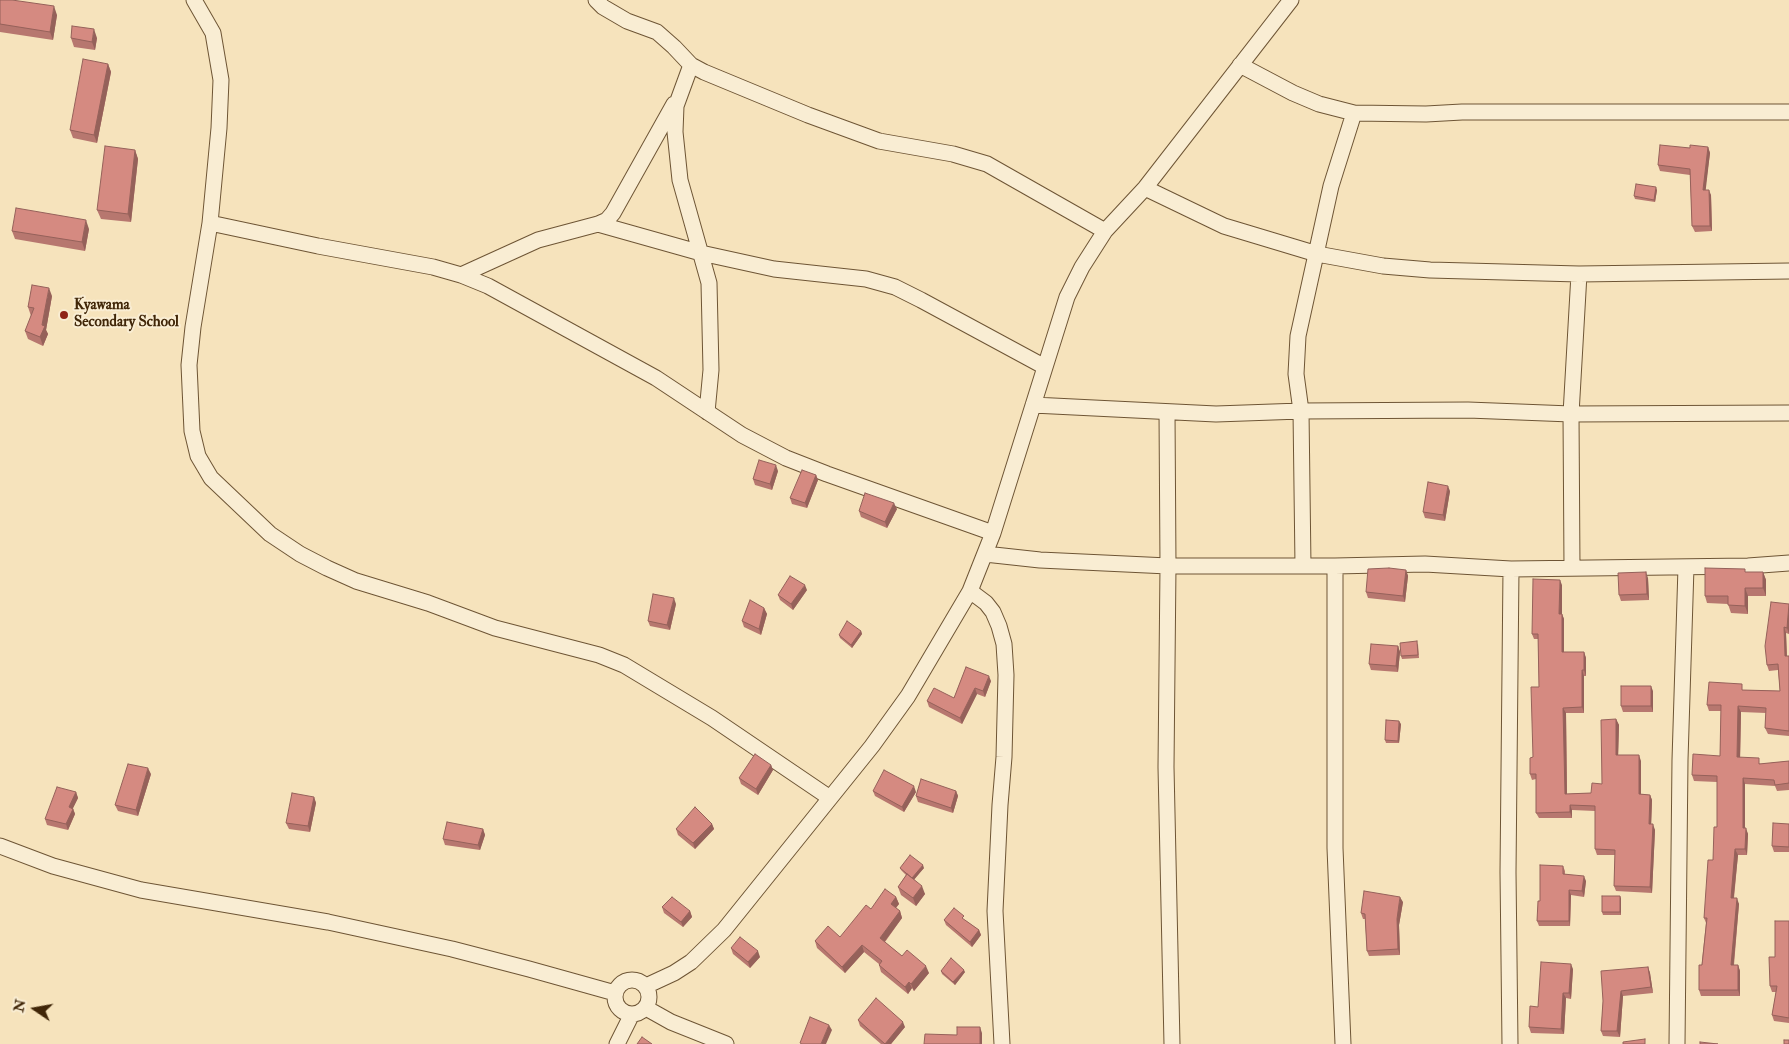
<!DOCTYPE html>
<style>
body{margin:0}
#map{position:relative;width:1789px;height:1044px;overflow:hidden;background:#f6e3bc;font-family:"IM FELL Double Pica",serif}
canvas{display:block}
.north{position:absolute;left:10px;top:984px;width:50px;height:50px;-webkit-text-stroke:4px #f9edd3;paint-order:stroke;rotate:282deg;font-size:14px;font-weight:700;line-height:20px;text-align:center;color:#402608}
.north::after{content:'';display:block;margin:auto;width:18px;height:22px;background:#402608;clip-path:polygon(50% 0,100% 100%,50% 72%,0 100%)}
</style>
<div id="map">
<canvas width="1789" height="1044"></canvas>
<div class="north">N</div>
</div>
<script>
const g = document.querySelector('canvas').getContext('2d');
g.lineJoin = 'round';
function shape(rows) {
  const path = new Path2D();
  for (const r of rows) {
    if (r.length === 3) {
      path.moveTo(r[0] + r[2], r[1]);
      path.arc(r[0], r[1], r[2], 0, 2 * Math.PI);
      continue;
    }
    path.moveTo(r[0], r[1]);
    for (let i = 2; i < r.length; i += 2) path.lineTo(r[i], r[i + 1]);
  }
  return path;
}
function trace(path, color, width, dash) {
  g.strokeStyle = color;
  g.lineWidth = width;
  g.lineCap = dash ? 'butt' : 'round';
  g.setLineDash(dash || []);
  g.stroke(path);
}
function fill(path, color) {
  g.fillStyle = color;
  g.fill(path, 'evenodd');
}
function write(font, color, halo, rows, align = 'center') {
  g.font = font + ' "IM FELL Double Pica",serif';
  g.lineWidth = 4;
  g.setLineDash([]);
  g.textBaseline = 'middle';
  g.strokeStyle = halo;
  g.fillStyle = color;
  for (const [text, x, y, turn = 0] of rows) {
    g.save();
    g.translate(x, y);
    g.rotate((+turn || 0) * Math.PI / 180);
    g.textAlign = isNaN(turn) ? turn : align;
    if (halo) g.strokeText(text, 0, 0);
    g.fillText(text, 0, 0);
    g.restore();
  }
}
const minor = shape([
 [194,0,213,33,221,80,219,128,210,223,193,327,189,365,192,431,198,456,211,478,270,534,300,554,327,568,356,581,428,603,495,628,599,655,624,665,712,718,830,798],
 [596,0,603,7,627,21,657,32,674,47,691,65,704,72,808,115,879,141,953,154,987,164,1105,231],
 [691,65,676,106,675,132,680,180,709,283,711,370,707,412],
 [1240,65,1293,93,1319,104,1354,113,1426,114,1462,112,1789,112],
 [1145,188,1224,226,1317,254,1383,266,1430,270,1579,274,1789,271],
 [210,223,318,246,433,267,461,275,488,286,656,378,742,435,786,458,827,474,993,533],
 [598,224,701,253,774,269,866,279,895,287,921,300,1045,367],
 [461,275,538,240,598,224,607,220,613,213,674,104],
 [1033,405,1216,414,1301,411,1468,410,1571,414,1789,413],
 [1167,412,1168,566,1166,767,1172,1044],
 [985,554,1040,560,1168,566,1335,566,1425,564,1511,569,1748,566,1789,563],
 [1303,566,1301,411,1296,374,1298,336,1331,186,1354,113],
 [1335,566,1335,848,1343,1044],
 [1572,568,1571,414,1579,274],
 [970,591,986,603,993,612,999,626,1004,644,1006,675,1004,757,1000,805,995,911,1002,1044],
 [0,846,53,866,141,890,328,922,452,949,529,969,615,993],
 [632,997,17],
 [646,986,674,973,691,962,724,930,872,746,908,696,970,591,993,533,1067,297,1082,267,1105,231,1145,188,1291,0],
 [646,1008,671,1022,726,1044],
 [617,1044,632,1014],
 [1510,1044,1508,872,1511,569],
 [1677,1044,1680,760,1686,567]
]);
trace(minor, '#6e5535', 17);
trace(minor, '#f9edd3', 15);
fill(shape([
 [0,2,57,15,53,40,0,32],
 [71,38,97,38,95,50,74,47],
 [108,64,111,72,97,143,73,138,70,130],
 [1708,147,1710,153,1705,190,1711,195,1712,231,1695,232,1692,226,1690,175,1660,171,1658,165,1690,148],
 [135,150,138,159,131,222,101,219,97,210],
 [1657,190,1655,202,1635,199,1634,196],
 [89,229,85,251,15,239,12,231],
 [52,296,46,330,48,334,43,346,28,339,25,331,31,316,28,307],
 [778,471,772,490,755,485,753,479],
 [816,475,818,480,807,508,792,504,790,498],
 [1450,491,1445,521,1425,518,1423,512],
 [897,509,887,528,861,517,859,511],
 [1406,570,1408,576,1405,602,1368,598,1366,592],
 [1747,572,1763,572,1766,580,1766,596,1748,596,1748,614,1731,613,1728,604,1707,603,1705,596],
 [1648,578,1649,600,1621,601,1619,595],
 [1562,585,1562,614,1564,619,1564,652,1584,652,1586,658,1586,676,1584,676,1584,713,1566,713,1567,794,1591,793,1602,784,1616,719,1619,725,1618,755,1641,761,1641,794,1650,795,1652,800,1651,824,1655,830,1652,893,1616,891,1614,886,1615,855,1597,855,1595,849,1595,811,1572,810,1572,818,1539,818,1536,813,1536,779,1532,780,1530,774,1533,757,1539,687,1538,639,1534,639,1532,634],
 [807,590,793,610,780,600,778,595],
 [676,604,670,630,650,626,648,621],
 [1789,604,1789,634,1786,633,1787,656,1789,656,1789,736,1768,734,1765,728,1766,713,1741,712,1740,757,1761,764,1789,761,1789,790,1777,791,1775,786,1745,784,1745,828,1748,834,1747,855,1738,855,1734,898,1739,904,1734,965,1738,965,1740,971,1740,996,1701,996,1699,990,1706,923,1704,918,1713,860,1717,827,1717,782,1694,781,1692,775,1720,756,1721,711,1709,711,1707,705,1744,690,1780,691,1778,670,1769,671,1767,665],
 [764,608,767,614,761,635,744,627,742,621],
 [861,631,862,634,852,648,840,638,839,635],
 [1418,644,1419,658,1402,659,1401,656],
 [1398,646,1400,652,1398,672,1371,670,1369,664],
 [966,667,991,681,985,697,977,694,962,724,929,707,927,701,954,698],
 [1653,691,1653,712,1623,712,1621,706],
 [1401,724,1399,743,1386,743,1385,740],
 [771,765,773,770,758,795,741,784,739,778],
 [151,774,138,816,118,811,115,805],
 [873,791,916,792,904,812,875,796],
 [956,791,958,796,953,813,918,802,916,796],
 [76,792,78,798,73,808,75,814,68,830,47,825,45,819],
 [314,797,316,803,310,832,289,829,286,823],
 [712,824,714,829,695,849,678,835,676,829],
 [1789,824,1789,852,1774,852,1772,846],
 [483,829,485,835,480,850,445,845,443,839],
 [1563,866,1565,871,1565,874,1586,881,1584,897,1571,895,1570,926,1539,926,1537,921,1540,901],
 [900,868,924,868,914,879,925,894,916,906,901,895,898,887,906,875,901,870],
 [1620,896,1621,899,1621,915,1603,915,1602,912],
 [896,897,899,904,896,908,900,911,902,918,885,942,902,956,929,973,914,991,912,988,908,994,881,972,879,965,879,964,864,952,845,973,817,948,815,941,840,937,871,909],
 [1403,902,1399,925,1400,955,1369,956,1367,951,1365,919,1363,919,1361,913],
 [662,907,690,911,692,917,683,927,664,913],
 [944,920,965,920,979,930,981,935,972,947,946,925],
 [1789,921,1789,1023,1774,1021,1772,1015,1776,992,1772,992,1770,986,1775,957],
 [731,948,760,957,750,968,733,954],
 [1648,967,1650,973,1653,993,1623,996,1620,1037,1603,1036,1601,1031,1603,1001],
 [1573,969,1571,999,1566,998,1564,1034,1531,1033,1529,1027,1538,1007],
 [941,971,965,972,955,985,942,974],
 [858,1020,905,1027,891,1044,881,1044,860,1026]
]), '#b7776f');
fill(shape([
 [54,6,57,15,53,40,50,32],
 [94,29,97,38,95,50,92,42],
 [108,64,111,72,97,143,94,135],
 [1708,147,1710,153,1705,196,1703,190],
 [135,150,138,159,131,222,128,214],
 [1656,187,1657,190,1655,202,1654,200],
 [1709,190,1711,195,1712,231,1710,226],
 [86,220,89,229,85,251,82,242],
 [49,288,52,296,46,330,48,334,43,346,40,337],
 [776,465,778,471,772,490,770,484],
 [816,475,818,480,807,508,805,503],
 [1448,486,1450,491,1445,521,1443,515],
 [894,503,897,509,887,528,885,522],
 [1406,570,1408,576,1405,602,1403,596],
 [1646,572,1648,578,1649,600,1647,594],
 [1763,572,1766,580,1766,596,1763,588],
 [1560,580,1562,585,1562,619,1559,614],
 [805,585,807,590,793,610,791,604],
 [1745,588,1748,596,1748,614,1745,606],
 [674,598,676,604,670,630,667,625],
 [1789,604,1789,634,1787,628],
 [764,608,767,614,761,635,759,629],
 [1562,614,1564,619,1564,658,1562,652],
 [1784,627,1786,633,1787,662,1785,656],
 [861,631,862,634,852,648,851,645],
 [1398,646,1400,652,1398,672,1396,666],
 [1584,652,1586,658,1586,676,1584,670],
 [1582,670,1584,676,1584,713,1582,707],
 [989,676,991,681,985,697,983,691],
 [1651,686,1653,691,1653,712,1651,706],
 [975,688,977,694,962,724,960,718],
 [1738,706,1741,712,1740,763,1737,757],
 [1563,708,1566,713,1567,799,1565,794],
 [1616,719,1619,725,1618,761,1616,755],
 [1399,721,1401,724,1399,743,1398,741],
 [1639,755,1641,761,1641,800,1639,794],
 [771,765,773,770,758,795,756,789],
 [148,768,151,774,138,816,136,810],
 [1743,778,1745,784,1745,834,1743,828],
 [914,786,916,792,904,812,902,807],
 [956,791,958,796,953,813,951,808],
 [76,792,78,798,71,812,69,807],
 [1650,795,1652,800,1651,830,1649,824],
 [314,797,316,803,310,832,308,826],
 [1570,805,1572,810,1572,818,1570,812],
 [73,809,75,814,68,830,66,824],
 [712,824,714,829,695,849,693,843],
 [1653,824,1655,830,1652,893,1650,887],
 [1746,828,1748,834,1747,855,1745,849],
 [483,829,485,835,480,850,478,845],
 [1735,849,1738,855,1733,904,1731,898],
 [923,865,924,868,913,881,912,878],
 [1584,876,1586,881,1584,897,1582,891],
 [922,886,925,894,916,906,913,898],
 [1569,890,1571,895,1570,926,1569,921],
 [1620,896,1621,899,1621,915,1620,912],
 [896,897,899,904,894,910,891,904],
 [1400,897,1403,902,1399,925,1400,955,1398,949,1397,919],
 [1737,898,1739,904,1733,971,1731,965],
 [690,911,692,917,683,927,681,922],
 [900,911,902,918,882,945,880,938],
 [979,930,981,935,972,947,970,942],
 [862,945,864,952,845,973,842,967],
 [758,951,760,957,750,968,748,962],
 [1571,964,1573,969,1571,999,1569,993],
 [1738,965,1740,971,1740,996,1738,990],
 [926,966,929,973,914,991,911,984],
 [1648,967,1650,973,1653,993,1651,987],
 [964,970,965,972,955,985,953,982],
 [909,982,912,988,908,994,905,987],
 [1621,991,1623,996,1620,1037,1617,1031],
 [1563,993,1566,998,1564,1034,1561,1029],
 [903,1022,905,1027,891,1044,885,1044],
 [829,1025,832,1030,826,1044,821,1044],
 [980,1027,982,1033,982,1044,980,1044]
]), '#95615a');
const building = shape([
 [0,0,12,0,54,6,50,32,0,24,0,0],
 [72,26,94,29,92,42,71,38,72,26],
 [83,59,108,64,94,135,70,130,83,59],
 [1660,145,1690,148,1690,145,1708,147,1703,190,1709,190,1710,226,1692,226,1690,169,1658,165,1660,145],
 [105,146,135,150,128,214,97,210,105,146],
 [1636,184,1656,187,1654,200,1634,196,1636,184],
 [16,208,86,220,82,242,12,231,16,208],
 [32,285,49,288,42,325,45,326,40,337,25,331,34,308,28,307,32,285],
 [759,460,776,465,770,484,753,479,759,460],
 [802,470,816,475,805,503,790,498,802,470],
 [1428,482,1448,486,1443,515,1423,512,1428,482],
 [865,493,894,503,885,522,859,511,865,493],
 [1389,568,1406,570,1403,596,1366,592,1368,569,1389,568],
 [1705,568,1745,569,1745,572,1763,572,1763,588,1745,588,1745,606,1728,605,1728,596,1705,596,1705,568],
 [1646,572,1647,594,1619,595,1618,573,1646,572],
 [790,576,805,585,791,604,778,595,790,576],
 [1533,579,1560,580,1559,614,1562,614,1562,652,1584,652,1584,670,1582,670,1582,707,1563,708,1565,794,1591,793,1592,783,1602,784,1601,720,1616,719,1616,755,1639,755,1639,794,1650,795,1649,824,1653,824,1650,887,1614,886,1615,850,1595,849,1595,806,1570,805,1570,812,1536,813,1536,774,1530,774,1530,758,1533,757,1531,687,1539,687,1538,634,1532,634,1533,579],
 [653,594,674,598,667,625,648,621,653,594],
 [750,600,764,608,759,629,742,621,750,600],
 [1771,602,1789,604,1787,628,1784,627,1785,656,1789,656,1789,731,1765,728,1766,708,1738,706,1737,757,1759,758,1759,764,1789,761,1789,783,1775,785,1774,780,1743,778,1743,828,1746,828,1745,849,1735,849,1731,898,1737,898,1731,965,1738,965,1738,990,1699,990,1699,965,1702,965,1707,918,1704,918,1708,860,1713,860,1714,827,1717,827,1717,776,1692,775,1693,754,1720,756,1721,705,1707,705,1709,682,1742,684,1742,690,1780,691,1778,664,1767,665,1765,646,1771,602],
 [847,621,861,631,851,645,839,635,847,621],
 [1417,641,1418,655,1401,656,1400,643,1417,641],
 [1371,644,1398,646,1396,666,1369,664,1371,644],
 [966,667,989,676,983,691,975,688,960,718,927,701,934,688,954,698,966,667],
 [1621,686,1651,686,1651,706,1621,706,1621,686],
 [1386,720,1399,721,1398,741,1385,740,1386,720],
 [755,754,771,765,756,789,739,778,755,754],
 [128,764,148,768,136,810,115,805,128,764],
 [884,770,914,786,902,807,873,791,884,770],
 [921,779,956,791,951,808,916,796,921,779],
 [57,787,76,792,69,807,73,809,66,824,45,819,57,787],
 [292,793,314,797,308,826,286,823,292,793],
 [695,807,712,824,693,843,676,829,695,807],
 [447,822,483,829,478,845,443,839,447,822],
 [1773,823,1789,824,1789,847,1772,846,1773,823],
 [910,855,923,865,912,878,900,868,910,855],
 [1540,865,1563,866,1563,874,1584,876,1582,891,1569,890,1569,921,1537,921,1538,901,1540,901,1540,865],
 [907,874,922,886,913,898,898,887,907,874],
 [885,889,896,897,891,904,900,911,880,938,902,956,907,950,926,966,911,984,909,982,905,987,879,965,882,961,862,945,842,967,815,941,828,926,840,937,866,905,871,909,885,889],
 [1364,891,1400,897,1397,919,1398,949,1367,951,1365,914,1361,913,1364,891],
 [1602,896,1620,896,1620,912,1602,912,1602,896],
 [672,897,690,911,681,922,662,907,672,897],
 [954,908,964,916,962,918,979,930,970,942,944,920,954,908],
 [1775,921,1789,921,1789,1018,1772,1015,1777,986,1770,986,1769,957,1775,957,1775,921],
 [740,937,758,951,748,962,731,948,740,937],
 [951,958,964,970,953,982,941,971,951,958],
 [1541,962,1571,964,1569,993,1563,993,1561,1029,1529,1027,1530,1006,1538,1007,1541,962],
 [1648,967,1651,987,1621,991,1617,1031,1601,1031,1603,1001,1601,971,1648,967],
 [876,998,903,1022,885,1044,858,1020,876,998],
 [810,1017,829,1025,821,1044,802,1044,800,1043,810,1017],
 [957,1027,980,1027,980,1044,924,1044,925,1034,957,1035,957,1027],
 [642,1037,652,1044,637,1044,642,1037],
 [1645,1039,1645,1044,1623,1044,1623,1042,1645,1039],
 [1784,1040,1789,1040,1789,1044,1784,1044,1784,1040],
 [1700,1042,1718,1044,1700,1044,1700,1042]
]);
fill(building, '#d58a81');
trace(building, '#95615a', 1);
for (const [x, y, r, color] of [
 [64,315,5,"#8f2418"]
]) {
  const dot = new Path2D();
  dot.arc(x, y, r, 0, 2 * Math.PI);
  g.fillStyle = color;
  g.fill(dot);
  trace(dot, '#f9edd3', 2);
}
write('bold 15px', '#402608', '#f9edd3', [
 ["Kyawama",74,306],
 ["Secondary School",74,323]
], 'left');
</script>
